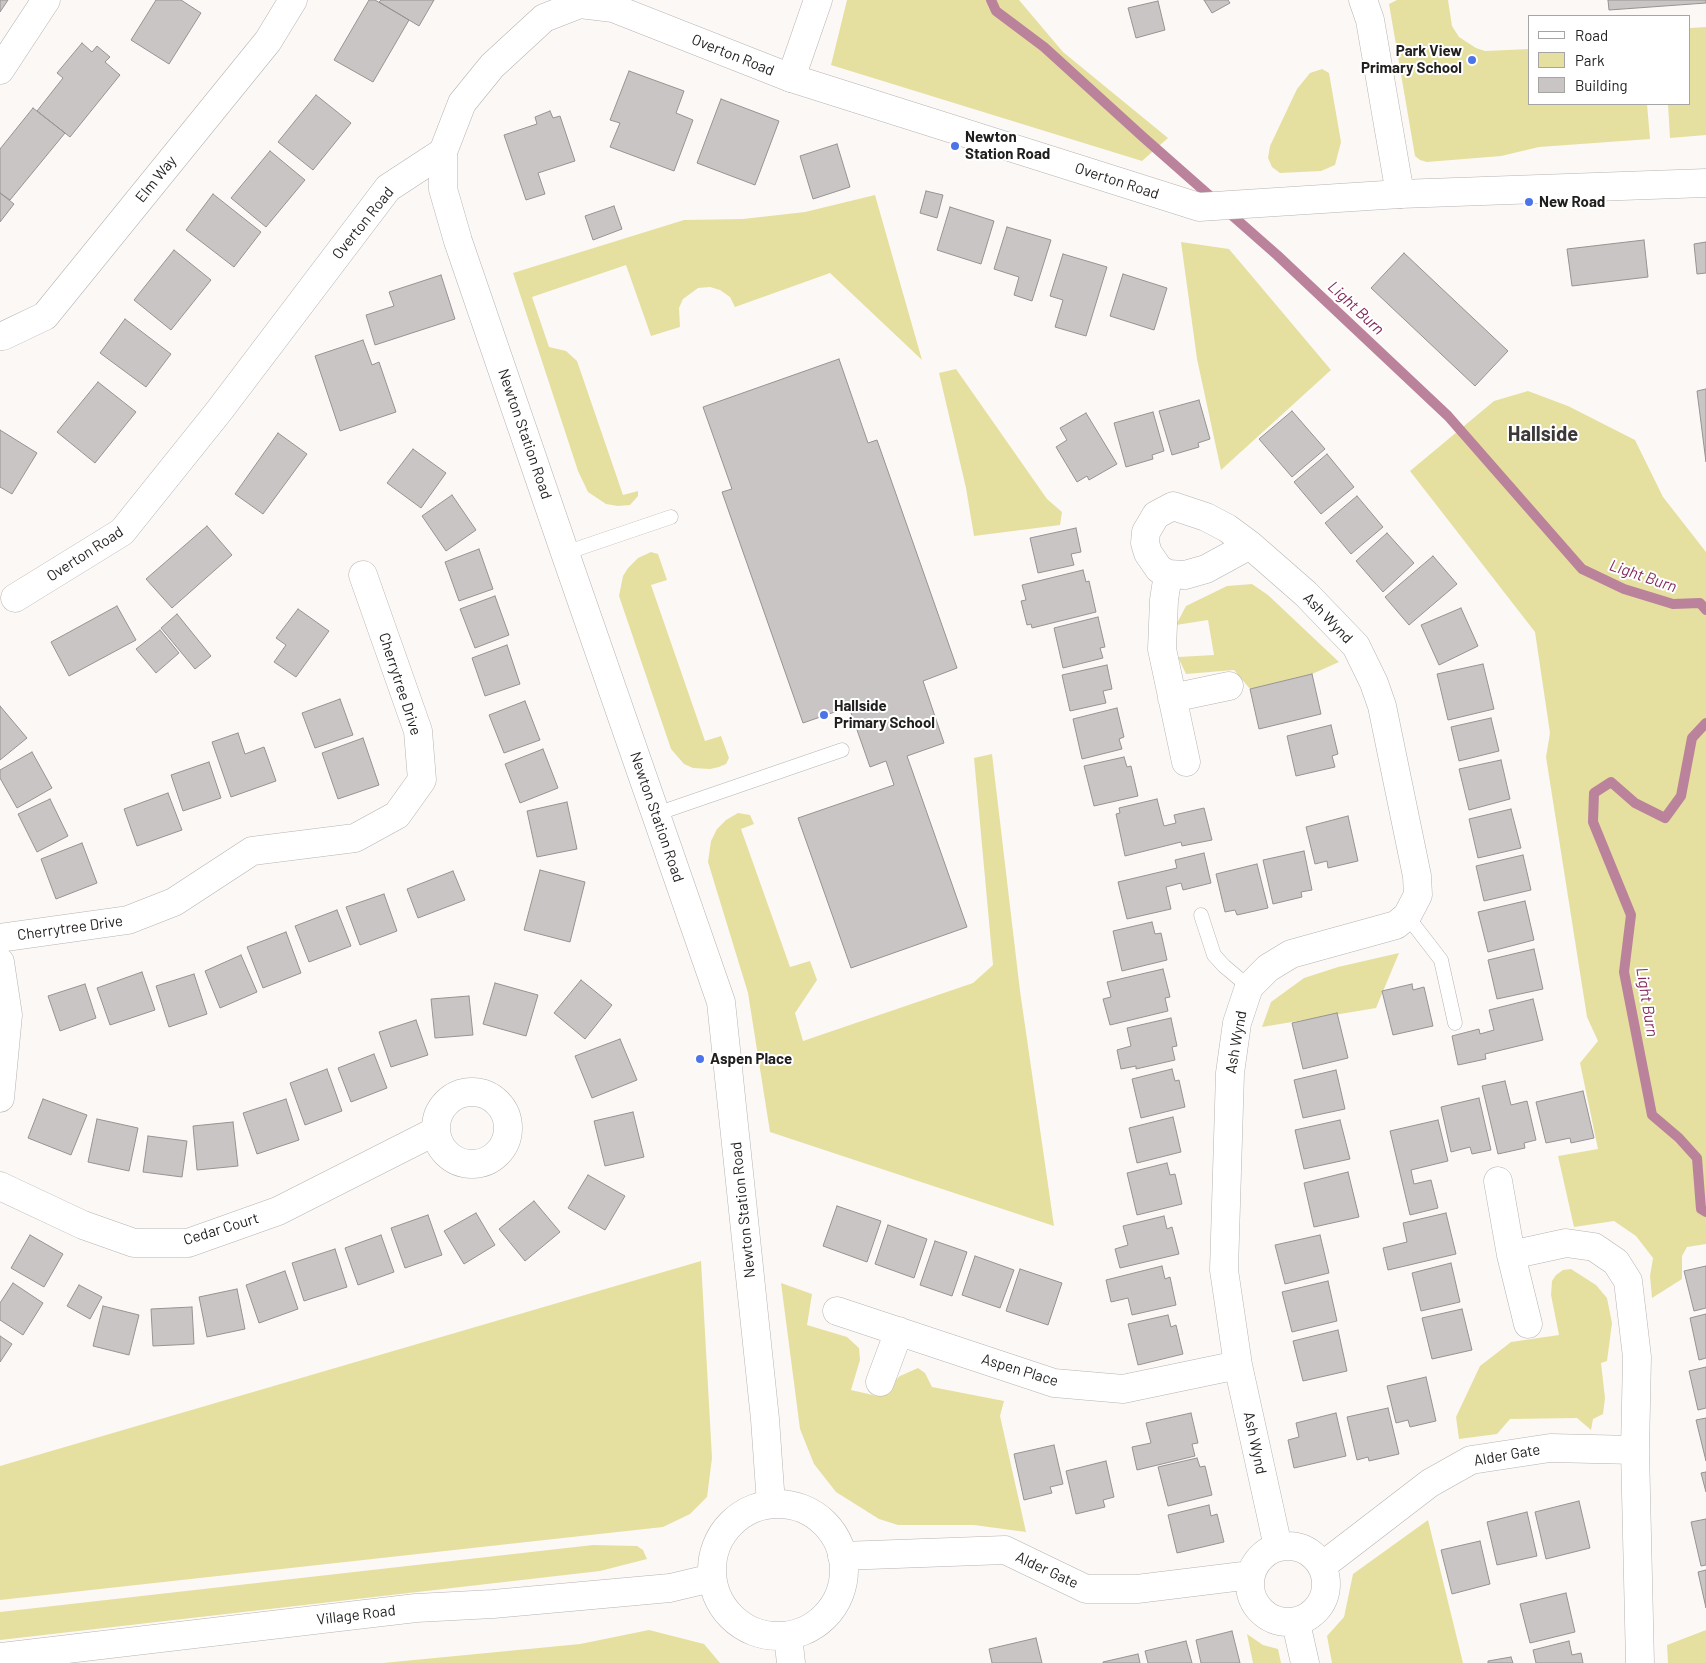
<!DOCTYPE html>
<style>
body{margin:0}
#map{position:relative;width:1706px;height:1663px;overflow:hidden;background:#fcf8f6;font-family:Barlow,sans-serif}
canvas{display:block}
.legend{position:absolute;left:1528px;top:15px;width:162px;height:90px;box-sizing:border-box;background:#fff;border:1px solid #a6a5a5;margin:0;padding:6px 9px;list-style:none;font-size:15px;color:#201f1e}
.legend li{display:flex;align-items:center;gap:10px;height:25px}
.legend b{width:25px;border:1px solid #a6a5a5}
</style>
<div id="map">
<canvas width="1706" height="1663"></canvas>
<ul class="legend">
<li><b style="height:6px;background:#fff"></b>Road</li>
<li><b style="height:14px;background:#e5e0a0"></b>Park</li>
<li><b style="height:14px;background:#cac5c5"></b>Building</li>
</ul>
</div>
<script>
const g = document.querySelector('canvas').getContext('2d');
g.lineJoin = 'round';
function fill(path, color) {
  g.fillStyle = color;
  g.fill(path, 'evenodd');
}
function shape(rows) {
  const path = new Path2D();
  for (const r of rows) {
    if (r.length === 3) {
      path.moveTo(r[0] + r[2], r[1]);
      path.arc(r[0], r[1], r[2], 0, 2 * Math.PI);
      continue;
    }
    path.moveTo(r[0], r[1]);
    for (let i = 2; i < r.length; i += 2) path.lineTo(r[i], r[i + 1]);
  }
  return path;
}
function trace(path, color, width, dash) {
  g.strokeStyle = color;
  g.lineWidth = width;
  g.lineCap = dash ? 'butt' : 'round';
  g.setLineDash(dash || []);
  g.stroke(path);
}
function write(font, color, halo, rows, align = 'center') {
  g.font = font + ' Barlow,sans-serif';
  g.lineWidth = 4;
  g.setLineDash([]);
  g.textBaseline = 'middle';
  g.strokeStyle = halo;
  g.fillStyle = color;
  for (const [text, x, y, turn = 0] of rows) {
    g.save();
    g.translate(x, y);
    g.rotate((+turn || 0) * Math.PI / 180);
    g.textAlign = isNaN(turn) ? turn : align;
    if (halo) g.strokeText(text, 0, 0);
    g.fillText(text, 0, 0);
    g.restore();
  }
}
fill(shape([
 [847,0,1019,0,1063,52,1168,138,1142,161,831,65],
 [1397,0,1448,0,1452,26,1459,37,1476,48,1485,51,1530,49,1530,104,1647,104,1650,139,1539,147,1501,156,1427,162,1420,160,1415,156,1389,4],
 [1706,27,1706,135,1670,138,1668,104,1690,104,1690,28],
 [1322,69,1329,73,1341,142,1335,165,1321,171,1280,173,1272,167,1268,158,1270,146,1297,89,1310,73],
 [875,195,922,360,830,273,735,307,730,297,720,290,710,287,698,288,683,299,679,308,680,327,651,336,626,265,532,297,549,347,566,351,577,361,623,495,638,491,638,496,630,505,618,506,606,504,588,492,578,471,513,273,684,220,743,219,805,212],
 [1181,242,1229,249,1331,370,1221,470,1197,359],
 [956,369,1047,499,1062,512,1060,525,974,536,966,488,939,373],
 [1528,391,1568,406,1635,440,1663,497,1706,552,1706,1244,1687,1247,1682,1256,1682,1279,1652,1298,1650,1276,1653,1258,1636,1236,1614,1221,1574,1227,1558,1156,1598,1149,1580,1063,1598,1041,1587,1017,1546,757,1550,733,1535,632,1410,471,1494,401],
 [651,552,658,554,667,580,651,585,705,741,721,736,729,758,726,764,719,767,710,769,693,768,684,764,671,749,619,596,623,576,628,568,638,558],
 [1252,584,1268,595,1339,662,1312,674,1250,689,1234,670,1186,674,1178,657,1214,655,1208,620,1176,625,1186,606,1227,586],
 [992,754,1020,991,1054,1226,770,1132,748,993,708,862,711,841,717,829,726,820,738,813,750,815,754,824,741,829,790,967,810,961,817,980,795,1013,803,1041,973,983,993,965,974,758],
 [1399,953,1376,1008,1262,1027,1271,1002,1304,978,1338,967],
 [701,1261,712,1458,707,1497,690,1514,663,1527,0,1600,0,1466],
 [1571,1269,1596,1285,1607,1298,1612,1323,1607,1361,1601,1363,1605,1398,1603,1414,1593,1419,1591,1430,1577,1418,1510,1419,1497,1434,1459,1439,1456,1417,1480,1366,1511,1342,1559,1335,1551,1295,1552,1281,1556,1275,1563,1270],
 [781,1283,812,1294,807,1325,847,1337,859,1348,860,1360,851,1390,877,1396,900,1376,918,1368,925,1373,932,1387,1004,1401,1000,1416,1026,1532,974,1525,898,1525,879,1519,836,1492,814,1464,800,1429],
 [1428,1520,1463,1663,1332,1663,1327,1636,1344,1617,1353,1574],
 [593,1545,637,1546,643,1550,647,1559,600,1571,0,1640,0,1612],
 [649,1630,704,1644,720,1663,383,1663,580,1644],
 [1706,1630,1706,1663,1668,1663,1667,1645],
 [1247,1634,1263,1645,1278,1649,1281,1663,1253,1663]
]), '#e5e0a0');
trace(shape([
 [991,0,996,11,1044,47,1143,137,1277,255,1448,416,1582,569,1624,589,1673,604,1700,603,1706,610],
 [1706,723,1692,738,1681,796,1665,818,1635,803,1611,782,1594,793,1593,822,1631,915,1624,972,1652,1115,1679,1138,1697,1158,1701,1209,1706,1212]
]), '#bb829b', 10);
const building = shape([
 [0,0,8,0,0,12,0,0],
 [156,0,181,0,201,13,169,64,131,40,156,0],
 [369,0,375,0,409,20,373,82,334,60,369,0],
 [381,0,434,0,419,26,379,2,381,0],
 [1204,0,1228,0,1230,3,1212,13,1204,0],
 [1608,0,1706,0,1706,3,1609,10,1608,0],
 [1158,1,1165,30,1136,38,1128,8,1158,1],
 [82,43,92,52,97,46,110,57,105,62,120,75,70,137,37,111,63,78,57,73,82,43],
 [629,71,684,91,676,113,693,120,674,171,610,147,620,123,610,120,629,71],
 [316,95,351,123,313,170,278,142,316,95],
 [721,99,779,121,755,185,697,163,721,99],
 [33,108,65,133,10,200,0,193,0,149,33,108],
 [550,111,553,118,560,116,575,161,538,173,545,194,526,200,504,135,537,124,535,117,550,111],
 [837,144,850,187,813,199,800,156,837,144],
 [270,151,305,180,266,227,231,198,270,151],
 [926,191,943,195,937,218,920,213,926,191],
 [0,193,14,204,0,222,0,193],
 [213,194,261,232,234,267,186,230,213,194],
 [614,206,622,229,593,240,585,216,614,206],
 [950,207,994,221,981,264,937,250,950,207],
 [1007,227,1051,240,1032,301,1014,295,1019,277,994,269,1007,227],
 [1644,240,1648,277,1572,286,1567,249,1644,240],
 [1706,242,1706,273,1697,274,1694,244,1706,242],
 [174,250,211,280,171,330,134,300,174,250],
 [1404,253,1508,351,1475,386,1371,288,1404,253],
 [1063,254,1107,267,1086,336,1055,327,1063,300,1050,296,1063,254],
 [1123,274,1167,288,1154,330,1110,316,1123,274],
 [441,275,455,319,375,345,366,315,394,306,389,292,441,275],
 [125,319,171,354,146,387,100,353,125,319],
 [363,340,372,365,379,362,396,412,340,431,315,356,363,340],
 [839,359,868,443,877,440,957,668,923,681,944,743,907,756,967,927,851,968,798,818,894,785,886,761,870,767,849,707,803,723,722,492,732,489,703,407,839,359],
 [98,382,136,412,95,463,57,432,98,382],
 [1706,389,1706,462,1697,391,1706,389],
 [1199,400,1210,439,1198,443,1199,447,1172,455,1159,411,1199,400],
 [1292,411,1325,449,1292,477,1259,439,1292,411],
 [1153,412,1164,451,1152,455,1153,459,1126,467,1114,423,1153,412],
 [1086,413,1117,464,1089,480,1087,476,1077,482,1056,447,1067,440,1060,428,1086,413],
 [0,430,37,453,12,494,0,487,0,430],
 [278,433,307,454,263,514,235,494,278,433],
 [413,449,446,473,421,508,387,483,413,449],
 [1327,454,1354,487,1321,514,1294,482,1327,454],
 [452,495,476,530,446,551,422,516,452,495],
 [1357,496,1383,527,1351,554,1325,523,1357,496],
 [207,526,232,555,172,608,146,579,207,526],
 [1076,528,1081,552,1071,554,1074,565,1038,573,1030,538,1076,528],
 [1387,533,1414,563,1383,592,1356,561,1387,533],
 [479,549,493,589,459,601,445,562,479,549],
 [1433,556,1457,584,1409,625,1385,597,1433,556],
 [1083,570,1086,582,1089,581,1096,612,1032,628,1031,624,1027,625,1021,601,1026,600,1022,585,1083,570],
 [495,596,509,635,475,648,460,609,495,596],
 [117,606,136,640,69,676,51,642,117,606],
 [1461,608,1478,646,1439,665,1421,625,1461,608],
 [298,609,329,631,296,677,274,662,286,645,276,638,298,609],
 [177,614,211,656,195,669,161,628,177,614],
 [1098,617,1105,647,1100,648,1103,658,1063,668,1054,628,1098,617],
 [160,630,179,653,156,673,136,649,160,630],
 [507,645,520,684,485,696,472,658,507,645],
 [1483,664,1494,709,1448,720,1437,674,1483,664],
 [1107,665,1112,689,1103,691,1106,703,1070,711,1062,675,1107,665],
 [1312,674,1321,714,1259,729,1250,689,1312,674],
 [340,699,353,735,315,748,302,713,340,699],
 [525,701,540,740,504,753,489,715,525,701],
 [0,706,27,738,0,760,0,706],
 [1117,708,1124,737,1119,739,1122,749,1082,759,1073,719,1117,708],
 [1491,718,1499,751,1459,761,1451,727,1491,718],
 [1331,725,1338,754,1332,756,1335,767,1296,776,1287,736,1331,725],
 [238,733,245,754,264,747,276,781,231,797,212,742,238,733],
 [363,738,379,785,338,799,322,753,363,738],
 [543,749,558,788,520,803,505,764,543,749],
 [32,752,52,788,17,808,0,778,0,770,32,752],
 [1124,757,1127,767,1131,766,1138,796,1094,806,1084,766,1124,757],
 [1501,760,1510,799,1469,810,1459,769,1501,760],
 [209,762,221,798,183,811,171,775,209,762],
 [168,793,182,830,137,846,124,809,168,793],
 [50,799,68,836,37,852,18,814,50,799],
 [1157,799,1164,826,1176,823,1174,815,1204,808,1212,840,1182,846,1181,842,1125,856,1116,814,1120,813,1119,808,1157,799],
 [567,802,577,849,537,857,527,811,567,802],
 [1511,809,1521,848,1478,858,1469,819,1511,809],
 [1348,816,1358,861,1328,868,1327,861,1315,864,1306,827,1348,816],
 [82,843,97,883,56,899,41,859,82,843],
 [1304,851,1312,890,1301,892,1302,897,1273,904,1263,860,1304,851],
 [1204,853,1211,883,1183,890,1181,883,1166,887,1171,909,1127,919,1118,882,1177,868,1175,860,1204,853],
 [1523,855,1531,890,1484,901,1476,866,1523,855],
 [1257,864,1268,908,1237,915,1235,910,1225,912,1216,874,1257,864],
 [540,870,585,882,570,942,524,930,540,870],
 [453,871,465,900,418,918,407,889,453,871],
 [384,894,397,931,360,945,346,907,384,894],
 [1525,901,1534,940,1488,952,1478,912,1525,901],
 [337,910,351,946,309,962,295,926,337,910],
 [1152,922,1155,934,1161,933,1167,960,1122,971,1113,931,1152,922],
 [286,932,301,973,263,988,247,947,286,932],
 [1534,949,1543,989,1497,999,1488,960,1534,949],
 [241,955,257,992,220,1008,205,971,241,955],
 [1163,969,1170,997,1165,998,1168,1011,1110,1025,1103,999,1111,997,1107,982,1163,969],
 [142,972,155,1010,110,1025,97,988,142,972],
 [194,974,207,1014,169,1027,156,986,194,974],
 [581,980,612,1005,585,1039,554,1013,581,980],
 [495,983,538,995,526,1036,483,1024,495,983],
 [85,984,96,1018,60,1031,48,996,85,984],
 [1412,984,1413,990,1424,987,1433,1026,1393,1035,1382,991,1412,984],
 [469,996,473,1035,435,1038,431,999,469,996],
 [1533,999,1543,1040,1485,1054,1486,1059,1458,1065,1452,1036,1479,1029,1480,1034,1494,1030,1489,1010,1533,999],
 [1337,1013,1348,1058,1303,1069,1292,1023,1337,1013],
 [1171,1018,1177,1046,1172,1047,1175,1060,1136,1069,1136,1066,1121,1069,1117,1050,1131,1046,1127,1028,1171,1018],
 [416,1020,428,1055,391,1067,379,1032,416,1020],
 [620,1039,637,1080,592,1098,575,1056,620,1039],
 [374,1054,387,1088,351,1102,338,1068,374,1054],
 [327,1069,342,1111,305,1125,290,1083,327,1069],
 [1172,1069,1175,1081,1179,1080,1185,1107,1141,1118,1132,1079,1172,1069],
 [1336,1070,1345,1109,1303,1118,1294,1080,1336,1070],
 [1505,1081,1511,1105,1527,1101,1536,1140,1524,1143,1525,1148,1498,1154,1482,1086,1505,1081],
 [1583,1091,1594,1138,1571,1143,1570,1138,1546,1143,1536,1102,1583,1091],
 [1479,1098,1491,1150,1472,1154,1470,1147,1451,1152,1441,1107,1479,1098],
 [43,1099,87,1115,71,1155,28,1138,43,1099],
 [286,1099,299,1140,257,1154,243,1113,286,1099],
 [633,1112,644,1157,605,1166,594,1121,633,1112],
 [1173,1117,1181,1152,1137,1163,1129,1128,1173,1117],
 [97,1119,138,1128,129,1171,88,1162,97,1119],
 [1340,1120,1350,1159,1304,1169,1295,1130,1340,1120],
 [1438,1120,1448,1161,1411,1170,1414,1184,1431,1180,1438,1208,1410,1215,1390,1131,1438,1120],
 [233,1122,238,1166,197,1170,193,1126,233,1122],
 [148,1136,187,1141,182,1177,143,1172,148,1136],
 [1167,1163,1170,1175,1175,1174,1182,1204,1137,1215,1127,1173,1167,1163],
 [1348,1172,1359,1217,1314,1227,1304,1183,1348,1172],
 [588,1175,625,1196,605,1230,568,1208,588,1175],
 [534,1201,560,1232,525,1261,499,1229,534,1201],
 [837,1206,881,1221,867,1262,823,1246,837,1206],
 [476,1213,495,1245,464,1264,444,1231,476,1213],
 [1446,1213,1456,1254,1388,1270,1383,1248,1407,1242,1403,1223,1446,1213],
 [428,1215,442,1255,405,1268,391,1228,428,1215],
 [1164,1216,1167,1229,1172,1227,1179,1254,1120,1268,1115,1249,1128,1245,1123,1226,1164,1216],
 [888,1225,927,1239,914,1278,875,1264,888,1225],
 [30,1235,63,1254,44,1287,11,1268,30,1235],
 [381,1235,394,1272,358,1285,345,1248,381,1235],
 [1320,1235,1329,1273,1285,1284,1275,1245,1320,1235],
 [935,1241,967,1252,952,1296,920,1285,935,1241],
 [335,1249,347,1287,304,1301,292,1263,335,1249],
 [975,1256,1014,1270,1000,1308,962,1295,975,1256],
 [1451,1263,1460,1302,1421,1311,1412,1273,1451,1263],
 [1162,1266,1165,1279,1170,1277,1176,1305,1132,1315,1128,1298,1111,1302,1106,1280,1162,1266],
 [1706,1266,1706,1308,1694,1311,1684,1271,1706,1266],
 [1020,1269,1062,1283,1048,1325,1006,1311,1020,1269],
 [285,1271,298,1309,259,1323,246,1285,285,1271],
 [1328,1281,1337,1321,1292,1332,1282,1292,1328,1281],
 [13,1283,43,1303,23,1335,0,1320,0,1303,13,1283],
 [79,1285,102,1297,90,1319,67,1306,79,1285],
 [237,1289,245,1329,207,1337,199,1297,237,1289],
 [103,1306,139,1315,129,1355,93,1346,103,1306],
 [192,1307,194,1344,153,1346,151,1309,192,1307],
 [1462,1309,1472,1350,1432,1359,1422,1318,1462,1309],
 [1706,1314,1706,1358,1699,1360,1690,1318,1706,1314],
 [1168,1315,1171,1327,1176,1325,1183,1354,1138,1365,1128,1324,1168,1315],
 [1338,1330,1347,1371,1303,1381,1293,1341,1338,1330],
 [0,1336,12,1344,0,1362,0,1336],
 [1706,1367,1706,1408,1698,1410,1689,1371,1706,1367],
 [1426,1377,1436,1421,1410,1427,1408,1420,1396,1423,1387,1386,1426,1377],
 [1388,1408,1399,1454,1369,1461,1368,1457,1357,1460,1347,1417,1388,1408],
 [1191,1413,1198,1443,1192,1444,1195,1456,1137,1470,1132,1447,1151,1443,1146,1423,1191,1413],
 [1336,1413,1346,1456,1294,1468,1288,1440,1299,1437,1296,1423,1336,1413],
 [1706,1418,1706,1461,1696,1420,1706,1418],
 [1054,1445,1063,1484,1050,1487,1052,1493,1024,1500,1014,1454,1054,1445],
 [1197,1458,1200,1467,1205,1466,1212,1495,1168,1506,1158,1467,1197,1458],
 [1106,1461,1114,1497,1103,1500,1105,1507,1076,1514,1066,1471,1106,1461],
 [1706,1472,1706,1492,1701,1473,1706,1472],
 [1579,1501,1590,1548,1546,1559,1535,1512,1579,1501],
 [1209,1505,1211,1516,1217,1514,1224,1542,1177,1553,1168,1515,1209,1505],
 [1527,1512,1537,1556,1497,1565,1487,1522,1527,1512],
 [1706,1519,1706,1565,1701,1566,1691,1522,1706,1519],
 [1480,1541,1490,1584,1452,1594,1441,1550,1480,1541],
 [1706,1570,1706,1608,1698,1572,1706,1570],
 [1566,1593,1575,1632,1530,1643,1520,1604,1566,1593],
 [1232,1631,1240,1663,1201,1663,1196,1640,1232,1631],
 [1036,1638,1042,1663,992,1663,989,1649,1036,1638],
 [1186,1641,1192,1663,1148,1663,1145,1651,1186,1641],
 [1569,1641,1572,1655,1581,1653,1583,1663,1536,1663,1533,1650,1569,1641],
 [1138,1654,1140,1663,1103,1663,1103,1662,1138,1654],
 [1511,1657,1513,1663,1488,1663,1488,1661,1511,1657]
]);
fill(building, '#cac5c5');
trace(building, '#979393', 1);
const service = shape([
 [565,553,671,517],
 [656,814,842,750],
 [1201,915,1214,955,1224,966,1249,987],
 [1407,916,1441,960,1455,1023]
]);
const minor = shape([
 [1363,0,1370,20,1400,194],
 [0,70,46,0],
 [791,78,818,0],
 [0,336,3,336,45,316,268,41,293,0],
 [1250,545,1227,528,1206,517,1173,506,1156,515,1146,532,1145,543,1148,553,1159,569,1168,574,1185,575,1206,569,1250,545,1306,594,1356,646,1374,683,1382,706,1417,876,1418,895,1407,916,1396,925,1291,954,1268,968,1249,987,1237,1023,1230,1073,1224,1270,1238,1365,1278,1547],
 [1168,574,1164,600,1162,649,1186,762],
 [15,598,122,532,219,411,388,188,443,152],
 [1172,698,1229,686],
 [0,938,128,920,174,902,252,851,355,838,397,815,422,780,418,731,363,575],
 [0,962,8,1015,0,1098],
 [472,1128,36],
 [1498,1181,1511,1255,1528,1324],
 [0,1186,83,1225,134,1243,188,1243,278,1211,434,1132],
 [1511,1255,1566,1243,1594,1247,1616,1262,1628,1281,1637,1357,1635,1450,1640,1663],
 [837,1311,1054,1383,1123,1389,1238,1365],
 [880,1382,899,1331],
 [1288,1584,38],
 [842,1556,1005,1550,1086,1589,1137,1589,1251,1575],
 [1322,1566,1430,1483,1471,1460,1550,1448,1635,1450],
 [1296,1623,1305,1663]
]);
const tertiary = shape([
 [771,1504,765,1419,721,1002,565,553,458,241,443,189,443,152,462,103,492,66,544,18,580,4,613,8,791,78,1199,207,1400,194,1706,183],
 [778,1570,66],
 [788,1636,791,1663],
 [0,1657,416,1608,493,1604,670,1588,712,1578]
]);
trace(service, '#b7b3b1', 15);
trace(minor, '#b7b3b1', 29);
trace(tertiary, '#b7b3b1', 29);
trace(service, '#fff', 14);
trace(minor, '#fff', 28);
trace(tertiary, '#fff', 28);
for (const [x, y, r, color] of [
 [1472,60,5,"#4a74e7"],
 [955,146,5,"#4a74e7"],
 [1529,202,5,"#4a74e7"],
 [824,715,5,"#4a74e7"],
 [700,1059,5,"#4a74e7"]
]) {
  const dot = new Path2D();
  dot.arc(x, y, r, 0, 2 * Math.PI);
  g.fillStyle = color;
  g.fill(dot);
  trace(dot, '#fff', 2);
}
write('bold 15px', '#201f1e', '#fff', [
 ["Park View",1462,51,"right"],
 ["Primary School",1462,68,"right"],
 ["Newton",965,137],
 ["Station Road",965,154],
 ["New Road",1539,202],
 ["Hallside",834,706],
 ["Primary School",834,723],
 ["Aspen Place",710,1059]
], 'left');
write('15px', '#201f1e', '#fff', [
 ["Overton Road",733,55,22],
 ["Elm Way",156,179,-51],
 ["Overton Road",1117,181,18],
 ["Overton Road",363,223,-51],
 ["Newton Station Road",525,434,71],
 ["Overton Road",85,554,-33],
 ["Ash Wynd",1328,618,46],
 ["Cherrytree Drive",400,684,72],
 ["Newton Station Road",657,817,71],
 ["Cherrytree Drive",70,928,-8],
 ["Ash Wynd",1236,1042,-80],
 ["Newton Station Road",743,1210,-96],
 ["Cedar Court",221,1229,-17],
 ["Aspen Place",1020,1370,17],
 ["Ash Wynd",1255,1443,78],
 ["Alder Gate",1507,1455,-10],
 ["Alder Gate",1047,1570,25],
 ["Village Road",356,1615,-7]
]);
write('italic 16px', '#83295a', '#fff', [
 ["Light Burn",1356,308,43],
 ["Light Burn",1643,576,19],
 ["Light Burn",1647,1002,81]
]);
write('bold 20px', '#3c3837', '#fff', [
 ["Hallside",1543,434]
]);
</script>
